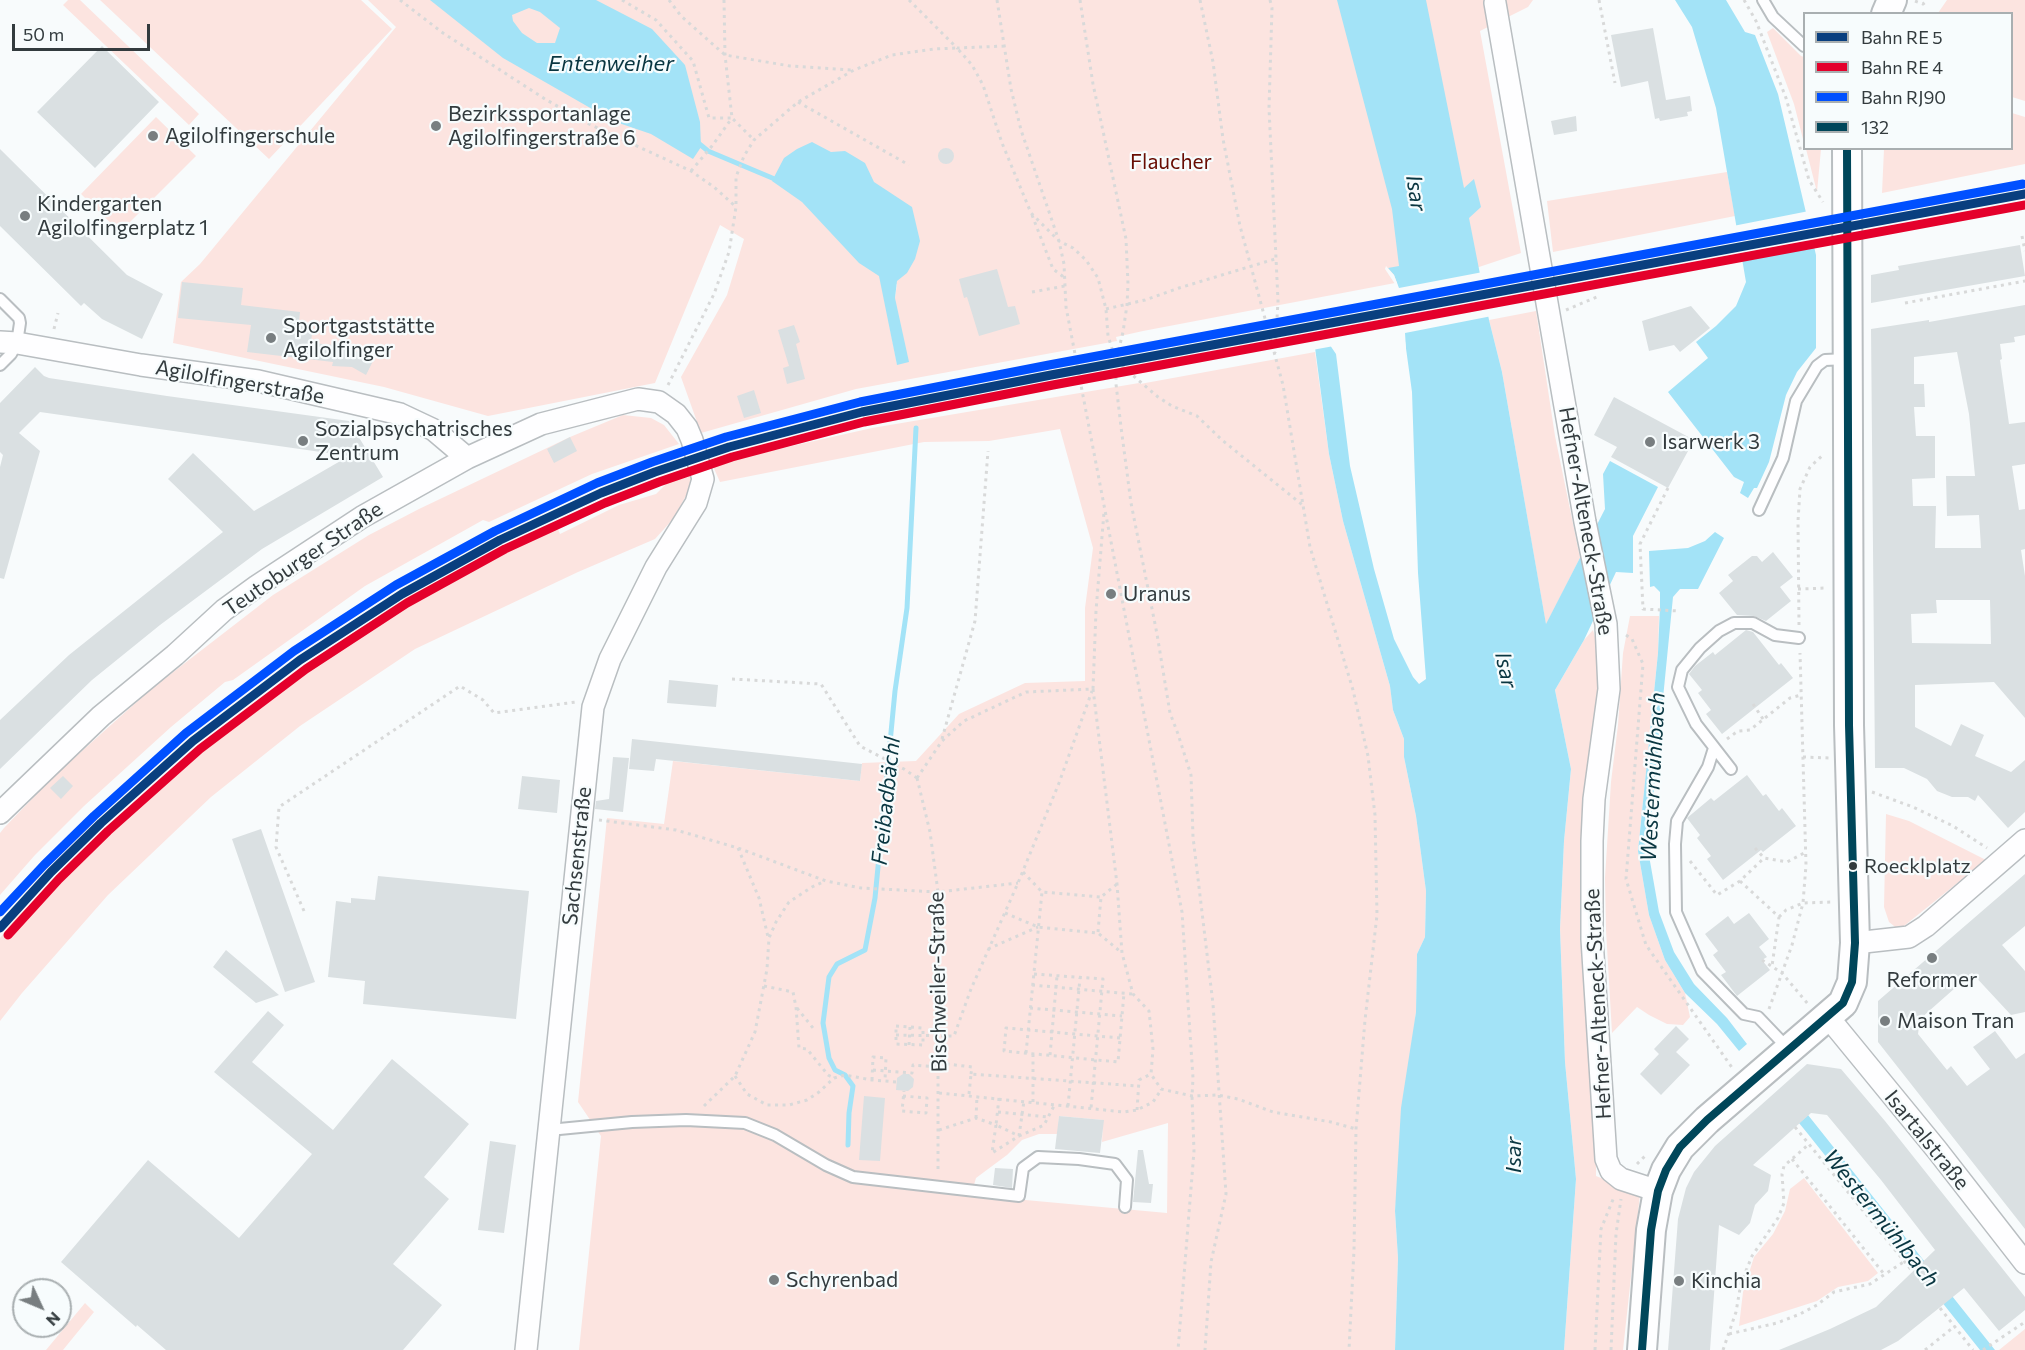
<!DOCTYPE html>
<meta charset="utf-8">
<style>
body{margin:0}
#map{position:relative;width:2025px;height:1350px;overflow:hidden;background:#f8fbfc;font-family:Commissioner,sans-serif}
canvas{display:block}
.legend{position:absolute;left:1803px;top:12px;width:210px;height:138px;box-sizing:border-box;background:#f7fcfd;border:2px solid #a9afb1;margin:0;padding:8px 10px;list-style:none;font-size:18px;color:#333b3e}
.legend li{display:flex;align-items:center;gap:12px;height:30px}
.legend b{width:30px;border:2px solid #a9afb1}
.north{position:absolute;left:12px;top:1278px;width:60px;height:60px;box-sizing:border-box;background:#f7fcfd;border:2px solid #a9afb1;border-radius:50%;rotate:134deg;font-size:16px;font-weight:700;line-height:24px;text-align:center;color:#333b3e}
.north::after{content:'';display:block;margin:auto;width:21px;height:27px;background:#787e80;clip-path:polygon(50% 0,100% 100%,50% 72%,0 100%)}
.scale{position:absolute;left:12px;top:24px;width:138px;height:27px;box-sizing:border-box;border:3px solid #333b3e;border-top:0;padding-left:8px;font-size:18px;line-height:21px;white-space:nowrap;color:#333b3e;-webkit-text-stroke:4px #f7fcfd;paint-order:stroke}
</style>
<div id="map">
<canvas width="2025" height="1350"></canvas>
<ul class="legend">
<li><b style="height:8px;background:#093f7f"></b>Bahn RE 5</li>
<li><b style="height:8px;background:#e4002b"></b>Bahn RE 4</li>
<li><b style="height:8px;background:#0050ff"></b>Bahn RJ90</li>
<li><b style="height:8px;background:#00465a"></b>132</li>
</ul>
<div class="north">N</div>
<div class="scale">50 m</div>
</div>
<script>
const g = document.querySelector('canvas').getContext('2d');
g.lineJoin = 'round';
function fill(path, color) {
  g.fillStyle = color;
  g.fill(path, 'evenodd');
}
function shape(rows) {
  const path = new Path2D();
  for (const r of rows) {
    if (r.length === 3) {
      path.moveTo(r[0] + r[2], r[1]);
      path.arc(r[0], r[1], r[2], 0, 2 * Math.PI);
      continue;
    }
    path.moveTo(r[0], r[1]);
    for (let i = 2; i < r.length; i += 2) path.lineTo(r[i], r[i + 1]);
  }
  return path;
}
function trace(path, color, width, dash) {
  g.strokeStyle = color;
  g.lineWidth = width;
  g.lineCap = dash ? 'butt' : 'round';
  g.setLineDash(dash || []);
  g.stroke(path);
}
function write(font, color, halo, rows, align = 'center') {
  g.font = font + ' Commissioner,sans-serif';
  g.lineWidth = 4.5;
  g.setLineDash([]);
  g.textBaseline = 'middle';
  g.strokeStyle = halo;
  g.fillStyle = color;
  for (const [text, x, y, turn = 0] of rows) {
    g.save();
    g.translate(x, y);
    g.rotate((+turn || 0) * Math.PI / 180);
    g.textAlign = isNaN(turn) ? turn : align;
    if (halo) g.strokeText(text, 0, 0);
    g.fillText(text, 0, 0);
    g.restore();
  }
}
fill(shape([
 [68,0,80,0,199,114,189,125,63,5],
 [100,0,361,0,392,29,269,159],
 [368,0,1533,0,1528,7,1480,31,1521,253,1479,267,1143,331,1116,337,1117,341,856,389,701,433,681,377,727,295,744,239,720,225,655,383,488,416,384,387,173,343,181,282,200,264,396,27],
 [897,284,895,298,897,364,882,287],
 [1947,0,2025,0,2025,101,2012,97,2012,14,1938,13],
 [1773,28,1801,56,1804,57,1804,143,1794,104,1767,32],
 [2012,113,2025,117,2025,164,1882,193,1884,149,2012,148],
 [156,117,196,156,120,232,81,194],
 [1806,149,1821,149,1817,192],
 [1727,172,1735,216,1553,252,1547,201],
 [1536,311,1555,436,1580,558,1546,625,1502,372,1489,320],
 [1315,352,1329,454,1343,521,1390,686,1393,710,1404,739,1404,757,1416,816,1426,891,1425,937,1417,954,1416,1012,1395,1211,1398,1258,1395,1350,579,1350,601,1136,578,1102,607,818,664,824,673,761,860,781,862,763,916,761,959,714,1025,683,1085,681,1085,608,1093,548,1060,429,989,441,924,442,720,482,712,464,872,428,1139,383,1140,384],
 [1059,1116,1103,1120,1102,1142,1168,1123,1167,1213,971,1195,976,1178,1007,1155,1022,1140,1039,1134,1058,1134],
 [623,415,651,418,664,425,679,444,592,474,489,522,483,520,365,586,233,680,225,682,171,727,84,806,35,855,0,895,0,833,4,828,54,776,150,690,273,595,369,535,419,509,570,437],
 [693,470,692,485,673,519,655,539,578,572,415,649,300,726,211,797,108,895,22,993,0,1021,0,938,15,919,107,830,199,750,304,666,405,598,507,546,557,527,560,534,619,505,656,494,671,479],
 [1630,616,1659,616,1658,653,1638,851,1649,915,1665,960,1685,993,1690,1017,1683,1025,1667,1024,1649,1015,1637,1007,1612,1033,1606,930,1605,878,1611,782,1618,725,1623,653],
 [1593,630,1599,651,1596,1176,1640,1194,1623,1350,1564,1350,1576,1179,1565,1062,1560,929,1564,841,1571,769,1555,690,1584,640],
 [1886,814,1909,821,1986,860,1899,930,1889,922,1884,907],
 [1804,1178,1878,1273,1868,1281,1838,1287,1817,1301,1739,1326,1743,1292,1754,1257,1773,1234,1785,1211,1790,1189],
 [85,1303,94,1312,63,1350,46,1350],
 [2025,1329,2025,1350,1999,1350]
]), '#fce4e0');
fill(shape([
 [430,0,596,0,652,29,685,65,700,122,701,147,693,159,651,134,613,121,503,58],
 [529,8,540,12,560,28,555,43,537,43,522,33,513,21,512,15],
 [1337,0,1426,0,1464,188,1474,179,1481,207,1469,218,1489,320,1502,372,1546,624,1605,509,1603,474,1610,461,1658,487,1633,536,1633,573,1616,572,1584,640,1555,690,1571,769,1564,841,1560,929,1565,1062,1576,1179,1564,1350,1395,1350,1398,1258,1395,1211,1401,1108,1416,1012,1417,954,1425,937,1426,891,1416,816,1404,757,1404,739,1393,710,1390,686,1343,521,1329,454,1311,317,1336,354,1350,466,1374,569,1394,639,1413,677,1419,684,1426,679,1418,573,1412,392,1397,283,1394,275,1388,268,1399,266,1392,209],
 [1675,0,1726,0,1745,32,1755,35,1778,94,1816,255,1816,348,1797,372,1786,395,1769,462,1757,488,1754,488,1748,498,1740,493,1744,482,1734,477,1668,392,1708,358,1696,342,1716,326,1736,306,1746,282,1716,108,1692,27],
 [812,142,831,152,845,151,865,163,874,182,912,207,920,241,915,259,907,273,897,281,895,298,909,362,897,365,879,276,859,263,802,202,772,181,784,158,797,149],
 [1715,532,1724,538,1698,589,1680,589,1673,597,1648,850,1659,912,1674,952,1694,984,1727,1018,1747,1044,1739,1051,1717,1024,1685,993,1665,960,1649,915,1638,851,1658,653,1660,606,1660,592,1654,586,1650,587,1649,551,1688,548,1705,541],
 [1808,1115,1995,1350,1980,1350,1808,1134,1799,1123]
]), '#a3e3f7');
fill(shape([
 [1809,211,1816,240,1738,254,1733,226],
 [1386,266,1394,275,1399,288,1483,272,1492,316,1405,333,1406,349,1404,356,1395,284,1385,269],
 [1311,314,1313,315,1334,346,1312,350,1308,317]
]), '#f8fbfc');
trace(shape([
 [697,142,708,151,777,180],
 [848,1145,849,1113,853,1086,845,1075,835,1070,829,1058,823,1023,829,977,837,964,865,950,875,898,895,691,907,608,916,428]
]), '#a3e3f7', 5);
fill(shape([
 [1653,28,1666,100,1690,96,1692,111,1687,112,1688,116,1660,121,1659,118,1655,119,1648,81,1621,87,1611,35],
 [102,46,159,102,95,168,37,112],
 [1576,116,1577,131,1554,135,1551,121],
 [946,156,8],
 [0,149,127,275,163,294,142,339,102,319,84,303,81,306,0,226],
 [2020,245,2025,276,1871,303,1871,275,1899,270,1898,266],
 [997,269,1008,307,1015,306,1020,324,979,336,967,297,964,298,959,279],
 [182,282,243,288,241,305,300,312,299,322,313,324,311,343,347,346,373,361,366,375,352,367,332,366,333,362,247,352,251,325,178,318],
 [2025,305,2025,335,2014,337,2015,342,2000,344,2002,359,2000,360,2009,424,2025,422,2025,464,2012,466,2019,510,2025,509,2025,549,2021,550,2025,576,2025,718,1994,682,1915,685,1915,727,1951,746,1961,724,1984,735,1975,756,2011,772,2025,760,2025,812,2008,828,1978,795,1975,801,1968,797,1952,797,1937,791,1927,779,1904,768,1875,768,1871,329,1929,320,1929,322],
 [1957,352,1969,414,1975,476,1946,476,1947,516,1979,515,1981,548,1935,548,1936,506,1913,506,1912,479,1935,478,1935,436,1916,436,1914,407,1925,407,1924,384,1914,384,1914,357],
 [1936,600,1990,600,1991,644,1912,643,1911,614,1937,613],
 [1691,306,1710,328,1680,352,1674,345,1649,351,1642,321],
 [794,325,800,342,796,344,805,379,787,384,783,368,789,366,778,330],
 [35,367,44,376,49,378,167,396,349,421,383,477,262,549,160,625,92,680,0,769,0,720,69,655,223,532,168,479,193,453,254,511,349,456,40,412,19,433,40,451,4,579,0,578,0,467,3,455,0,452,0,403],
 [754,390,761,413,744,418,737,396],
 [1614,397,1694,440,1668,488,1611,457,1617,447,1594,435],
 [570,437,577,451,554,463,547,449],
 [1773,552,1793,577,1780,587,1791,601,1766,621,1754,616,1737,615,1719,593,1733,581,1728,575,1752,556,1757,556,1762,562],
 [1746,630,1753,632,1779,665,1781,663,1793,678,1722,734,1706,714,1711,710,1698,693,1702,690,1689,674,1695,666,1713,652,1715,655],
 [669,680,718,685,716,707,667,703],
 [632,739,862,764,860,781,656,759,654,771,629,769],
 [613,757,629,758,623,812,595,809,596,801,609,799],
 [1747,775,1763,796,1766,794,1779,811,1782,808,1796,826,1763,852,1761,850,1723,880,1707,859,1711,856,1697,838,1700,835,1687,818,1711,798,1714,801],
 [63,776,73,786,61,799,50,788],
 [522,776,560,780,557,813,518,809],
 [261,829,315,982,285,992,232,839],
 [2025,874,2025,926,2002,945,2025,971,2025,1012,2011,1015,1972,973,1920,1019,1918,1034,1947,1070,1951,1066,1967,1086,1990,1069,1973,1047,1995,1031,2016,1059,2025,1053,2025,1229,1878,1042,1878,1001],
 [378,876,529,891,516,1019,363,1004,365,981,328,977,336,901,351,903,351,898,375,900],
 [1749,913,1769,939,1759,947,1767,957,1762,960,1770,970,1737,996,1721,975,1726,972,1713,955,1718,951,1705,934,1728,916,1734,924],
 [226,950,279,995,256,1003,213,967],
 [268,1011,284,1025,252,1062,333,1130,392,1059,469,1124,424,1177,449,1199,393,1264,442,1305,403,1350,166,1350,137,1325,136,1327,61,1262,148,1160,239,1238,312,1154,214,1072],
 [1676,1026,1689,1039,1676,1052,1690,1065,1661,1095,1640,1074,1659,1054,1654,1049],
 [1807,1064,1841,1069,1885,1121,2025,1297,2025,1310,1999,1331,1964,1288,1898,1341,1881,1350,1779,1350,1830,1329,1876,1307,1935,1250,1881,1180,1827,1115,1811,1113,1753,1165,1771,1175,1768,1191,1755,1205,1750,1223,1739,1235,1719,1225,1710,1350,1668,1350,1678,1219,1686,1188,1694,1172,1715,1146],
 [903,1074,909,1074,914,1079,913,1087,908,1091,896,1090,897,1078],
 [864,1096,885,1098,880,1161,859,1160],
 [1059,1116,1104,1120,1100,1153,1055,1149],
 [490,1141,516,1145,504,1233,478,1230],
 [1138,1150,1143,1150,1149,1184,1153,1184,1151,1203,1133,1202],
 [995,1168,1013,1169,1012,1188,993,1185]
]), '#dae0e2');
const lane = shape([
 [1763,0,1773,17,1804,46],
 [0,299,19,318,20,323,17,343,11,354,0,365],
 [1759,510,1783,458,1796,401,1817,366,1825,360,1847,359],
 [1714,748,1708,767,1677,821,1675,844,1676,912,1702,971,1744,1014,1758,1017,1780,1040],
 [1731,769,1696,724,1678,687,1682,670,1700,648,1719,631,1734,623,1753,623,1775,635,1799,638],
 [549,1130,632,1122,686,1120,745,1123,775,1135,826,1165,853,1177,1019,1196,1023,1168,1038,1157,1079,1159,1115,1164,1127,1180,1125,1207]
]);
const street = shape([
 [1495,3,1585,522,1606,624,1609,689,1594,799,1592,841,1592,939,1606,1159,1611,1171,1621,1179,1658,1191],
 [0,342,17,343,141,365,258,381,400,414,434,430,467,458],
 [0,813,101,716,175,655,224,610,257,586,362,517,467,458,541,424,638,399,659,402,676,414,687,428,692,440,703,479,696,503,656,567,610,659,593,707,526,1350],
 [1855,943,1909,937,1926,926,2025,840],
 [1828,1017,1937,1150,2025,1263]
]);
const secondary = shape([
 [1886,14,1892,0],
 [1642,1350,1651,1230,1658,1191,1666,1170,1680,1147,1707,1120,1843,1003,1852,982,1855,943,1849,725,1847,148]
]);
trace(lane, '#b9bec1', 14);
trace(street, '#b9bec1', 24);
trace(secondary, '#b9bec1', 32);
trace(shape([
 [400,0,443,33,545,99,587,123,691,171,714,187,736,207],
 [622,0,656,20,693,61,709,118,732,118],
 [669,0,681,16,725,55,790,66,852,70],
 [724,0,725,55,732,118,754,140],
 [909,0,957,48,1005,46],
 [997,0,1011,89,1021,130,1059,241,1064,264,1066,307,1182,912,1193,1078,1192,1096,1194,1151,1178,1350],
 [1080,0,1093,84,1126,239,1128,284,1127,305,1123,332,1116,361,1116,384,1121,427,1131,503,1157,634,1170,713,1178,734,1191,775,1193,837,1213,1004,1226,1194,1211,1262,1205,1350],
 [1200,0,1213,62,1223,139,1240,226,1283,385,1310,547,1353,690,1368,756,1375,815,1377,915,1365,1020,1356,1129,1354,1250,1349,1350],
 [1270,0,1272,8,1269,108,1278,301,1275,353],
 [1599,0,1615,83],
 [1744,0,1756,21,1786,98,1809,180,1823,202],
 [1915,1,1923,4,1928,0],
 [798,102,909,165],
 [691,171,712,146,732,118],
 [1032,215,1053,269,1065,278],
 [2022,236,2025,251],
 [1032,292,1065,286],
 [1905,303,2025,281],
 [1106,309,1145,300,1179,288,1275,259],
 [1566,310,1599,296],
 [54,329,58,313],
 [668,385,714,294,729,252,736,207,736,177,744,156,754,140,798,102,854,70,892,55,934,49,957,48,972,65,983,85,1002,143,1031,213,1059,241,1073,248,1086,260,1098,278,1106,309,1108,336,1116,361,1158,397,1172,406,1197,416,1222,440,1305,507],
 [1668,488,1640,544,1643,609,1678,611],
 [1798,589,1827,588],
 [1799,625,1798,521,1800,489,1810,467,1824,454],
 [1626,635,1632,639,1643,664,1626,879,1646,945,1733,1069],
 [732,679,821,684,860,746,904,769,917,778],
 [1093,689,1117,884,1122,953,1133,994,1149,1011,1153,1049,1151,1074,1161,1089,1192,1096,1218,1095,1238,1099,1273,1112,1331,1122,1356,1129],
 [1753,704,1763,719],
 [942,739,975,621,988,451],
 [1727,739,1738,731,1750,730,1790,698,1801,695],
 [1803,757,1829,758],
 [917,778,930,832,938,892,938,1173],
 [917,778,942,741,964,721,1026,692,1093,689,1096,611,1104,512],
 [1872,792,1913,807,1953,826,1987,848],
 [599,820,676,830,738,848,826,881,861,888,938,892,1018,883],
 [738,848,759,898,768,937],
 [1755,848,1764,858],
 [1690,861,1717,895,1740,881,1764,858,1787,862,1806,852],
 [1023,872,1042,892,1101,897],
 [1740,881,1779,917,1772,966],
 [304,911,276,847,279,807,460,686,483,700,494,713,576,702],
 [1005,913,1038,927,1098,933,1122,953],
 [1779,917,1786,910,1803,903,1832,902],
 [1098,932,1101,897,1117,884],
 [988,949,1038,927],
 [1762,960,1782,973,1808,1004],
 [1034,974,1103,979,1091,1108],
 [1032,985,1132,994],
 [764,986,793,992,796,1007,799,1048,807,1049,828,1075,834,1078],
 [797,1008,813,1028],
 [1030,1008,1122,1016],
 [1769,1009,1792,945,1803,903,1806,865,1800,653],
 [896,1026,923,1028,923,1045,896,1044,896,1026],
 [896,1035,954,1036,971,989,1018,883,1059,783,1092,691],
 [1120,1038,1006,1028,1004,1051,1118,1062,1124,993],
 [909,1045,910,1027],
 [1026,1053,1042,892],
 [1033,1054,1033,1102],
 [1050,1055,1057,976],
 [939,1063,972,1067,971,1074],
 [873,1070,912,1073,913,1065,938,1067],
 [735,1076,747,1094,767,1105,789,1105,807,1100,819,1092,834,1078,845,1075,872,1080,897,1082],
 [872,1080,873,1057,886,1058,885,1080],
 [939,1093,1124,1112,1137,1110,1153,1102,1161,1090],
 [969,1094,971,1074,1138,1086],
 [903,1096,927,1098,926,1113,902,1111,904,1091],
 [999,1098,996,1125,1019,1136,1044,1125,1055,1104],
 [704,1106,735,1076,755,1032,767,969,769,938,776,922,789,902,812,887,825,881],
 [1068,1106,1080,978],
 [1137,1110,1139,1080,1151,1074],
 [998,1112,1048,1117],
 [976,1118,977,1096],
 [1795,1127,1913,1272],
 [939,1130,976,1118,996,1125,992,1153,1019,1136,1024,1101],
 [1792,1159,1884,1274],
 [1637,1164,1647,1154],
 [1940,1308,1973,1350],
 [1729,1334,1777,1323,1800,1314,1817,1305,1834,1292,1870,1284,1905,1261],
 [1595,1350,1601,1229,1614,1197],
 [1611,1350,1616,1234,1621,1199],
 [1723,1350,1736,1312,1741,1283,1752,1256,1778,1218,1784,1203,1782,1174,1784,1166,1809,1144],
 [1925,1350,1955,1326],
 [1983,1350,2025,1322]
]), '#d8d9d9', 3, [3, 4.5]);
trace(lane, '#fefeff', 10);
trace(street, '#fefeff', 21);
trace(secondary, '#fefeff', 28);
trace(shape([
 [1642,1350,1651,1230,1658,1191,1666,1170,1680,1147,1707,1120,1843,1003,1852,982,1855,943,1849,725,1847,148]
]), '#00465a', 8);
trace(shape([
 [0,928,51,872,101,823,193,741,300,660,402,594,500,540,601,493,655,472,729,447,862,412,1051,375,2025,194]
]), '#093f7f', 9);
trace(shape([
 [8,935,59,879,108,831,200,749,306,669,407,603,505,549,605,503,659,482,732,457,864,422,1053,385,2025,205]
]), '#e4002b', 9);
trace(shape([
 [0,912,44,865,94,816,186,733,294,651,396,585,495,531,597,483,652,462,726,437,860,402,1049,365,2023,184]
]), '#0050ff', 9);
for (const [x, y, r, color] of [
 [436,126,6,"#787e80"],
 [153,136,6,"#787e80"],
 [25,216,6,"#787e80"],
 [271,338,6,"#787e80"],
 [303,441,6,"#787e80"],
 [1650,442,6,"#787e80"],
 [1111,594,6,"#787e80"],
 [1853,866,5,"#333b3e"],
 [1932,958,6,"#787e80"],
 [1885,1021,6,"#787e80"],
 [774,1280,6,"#787e80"],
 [1679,1281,6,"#787e80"]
]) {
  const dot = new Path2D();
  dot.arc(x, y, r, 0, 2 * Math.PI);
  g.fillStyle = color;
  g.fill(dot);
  trace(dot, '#f7fcfd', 2);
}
write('20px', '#333b3e', '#f7fcfd', [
 ["Roecklplatz",1864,866]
], 'left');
write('21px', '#333b3e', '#f7fcfd', [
 ["Bezirkssportanlage",448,114],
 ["Agilolfingerstraße 6",448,138],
 ["Agilolfingerschule",165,136],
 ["Kindergarten",37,204],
 ["Agilolfingerplatz 1",37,228],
 ["Sportgaststätte",283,326],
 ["Agilolfinger",283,350],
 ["Sozialpsychatrisches",315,429],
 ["Zentrum",315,453],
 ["Isarwerk 3",1662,442],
 ["Uranus",1123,594],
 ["Reformer",1932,980,"center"],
 ["Maison Tran",1897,1021],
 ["Schyrenbad",786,1280],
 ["Kinchia",1691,1281]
], 'left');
write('21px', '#680d03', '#f7fcfd', [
 ["Flaucher",1171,162]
]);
write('21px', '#333b3e', '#f7fcfd', [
 ["Agilolfingerstraße",240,382,10],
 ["Hefner-Alteneck-Straße",1586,521,80],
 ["Teutoburger Straße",303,559,-34],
 ["Sachsenstraße",577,856,-84],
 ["Bischweiler-Straße",938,982,-91],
 ["Hefner-Alteneck-Straße",1598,1004,-93],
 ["Isartalstraße",1927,1140,51]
]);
write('italic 22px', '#093641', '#f7fcfd', [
 ["Entenweiher",611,64],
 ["Isar",1416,193,81],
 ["Isar",1506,670,78],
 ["Westermühlbach",1653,777,-87],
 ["Freibadbächl",886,801,-84],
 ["Isar",1514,1155,-90],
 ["Westermühlbach",1881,1218,51]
]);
</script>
